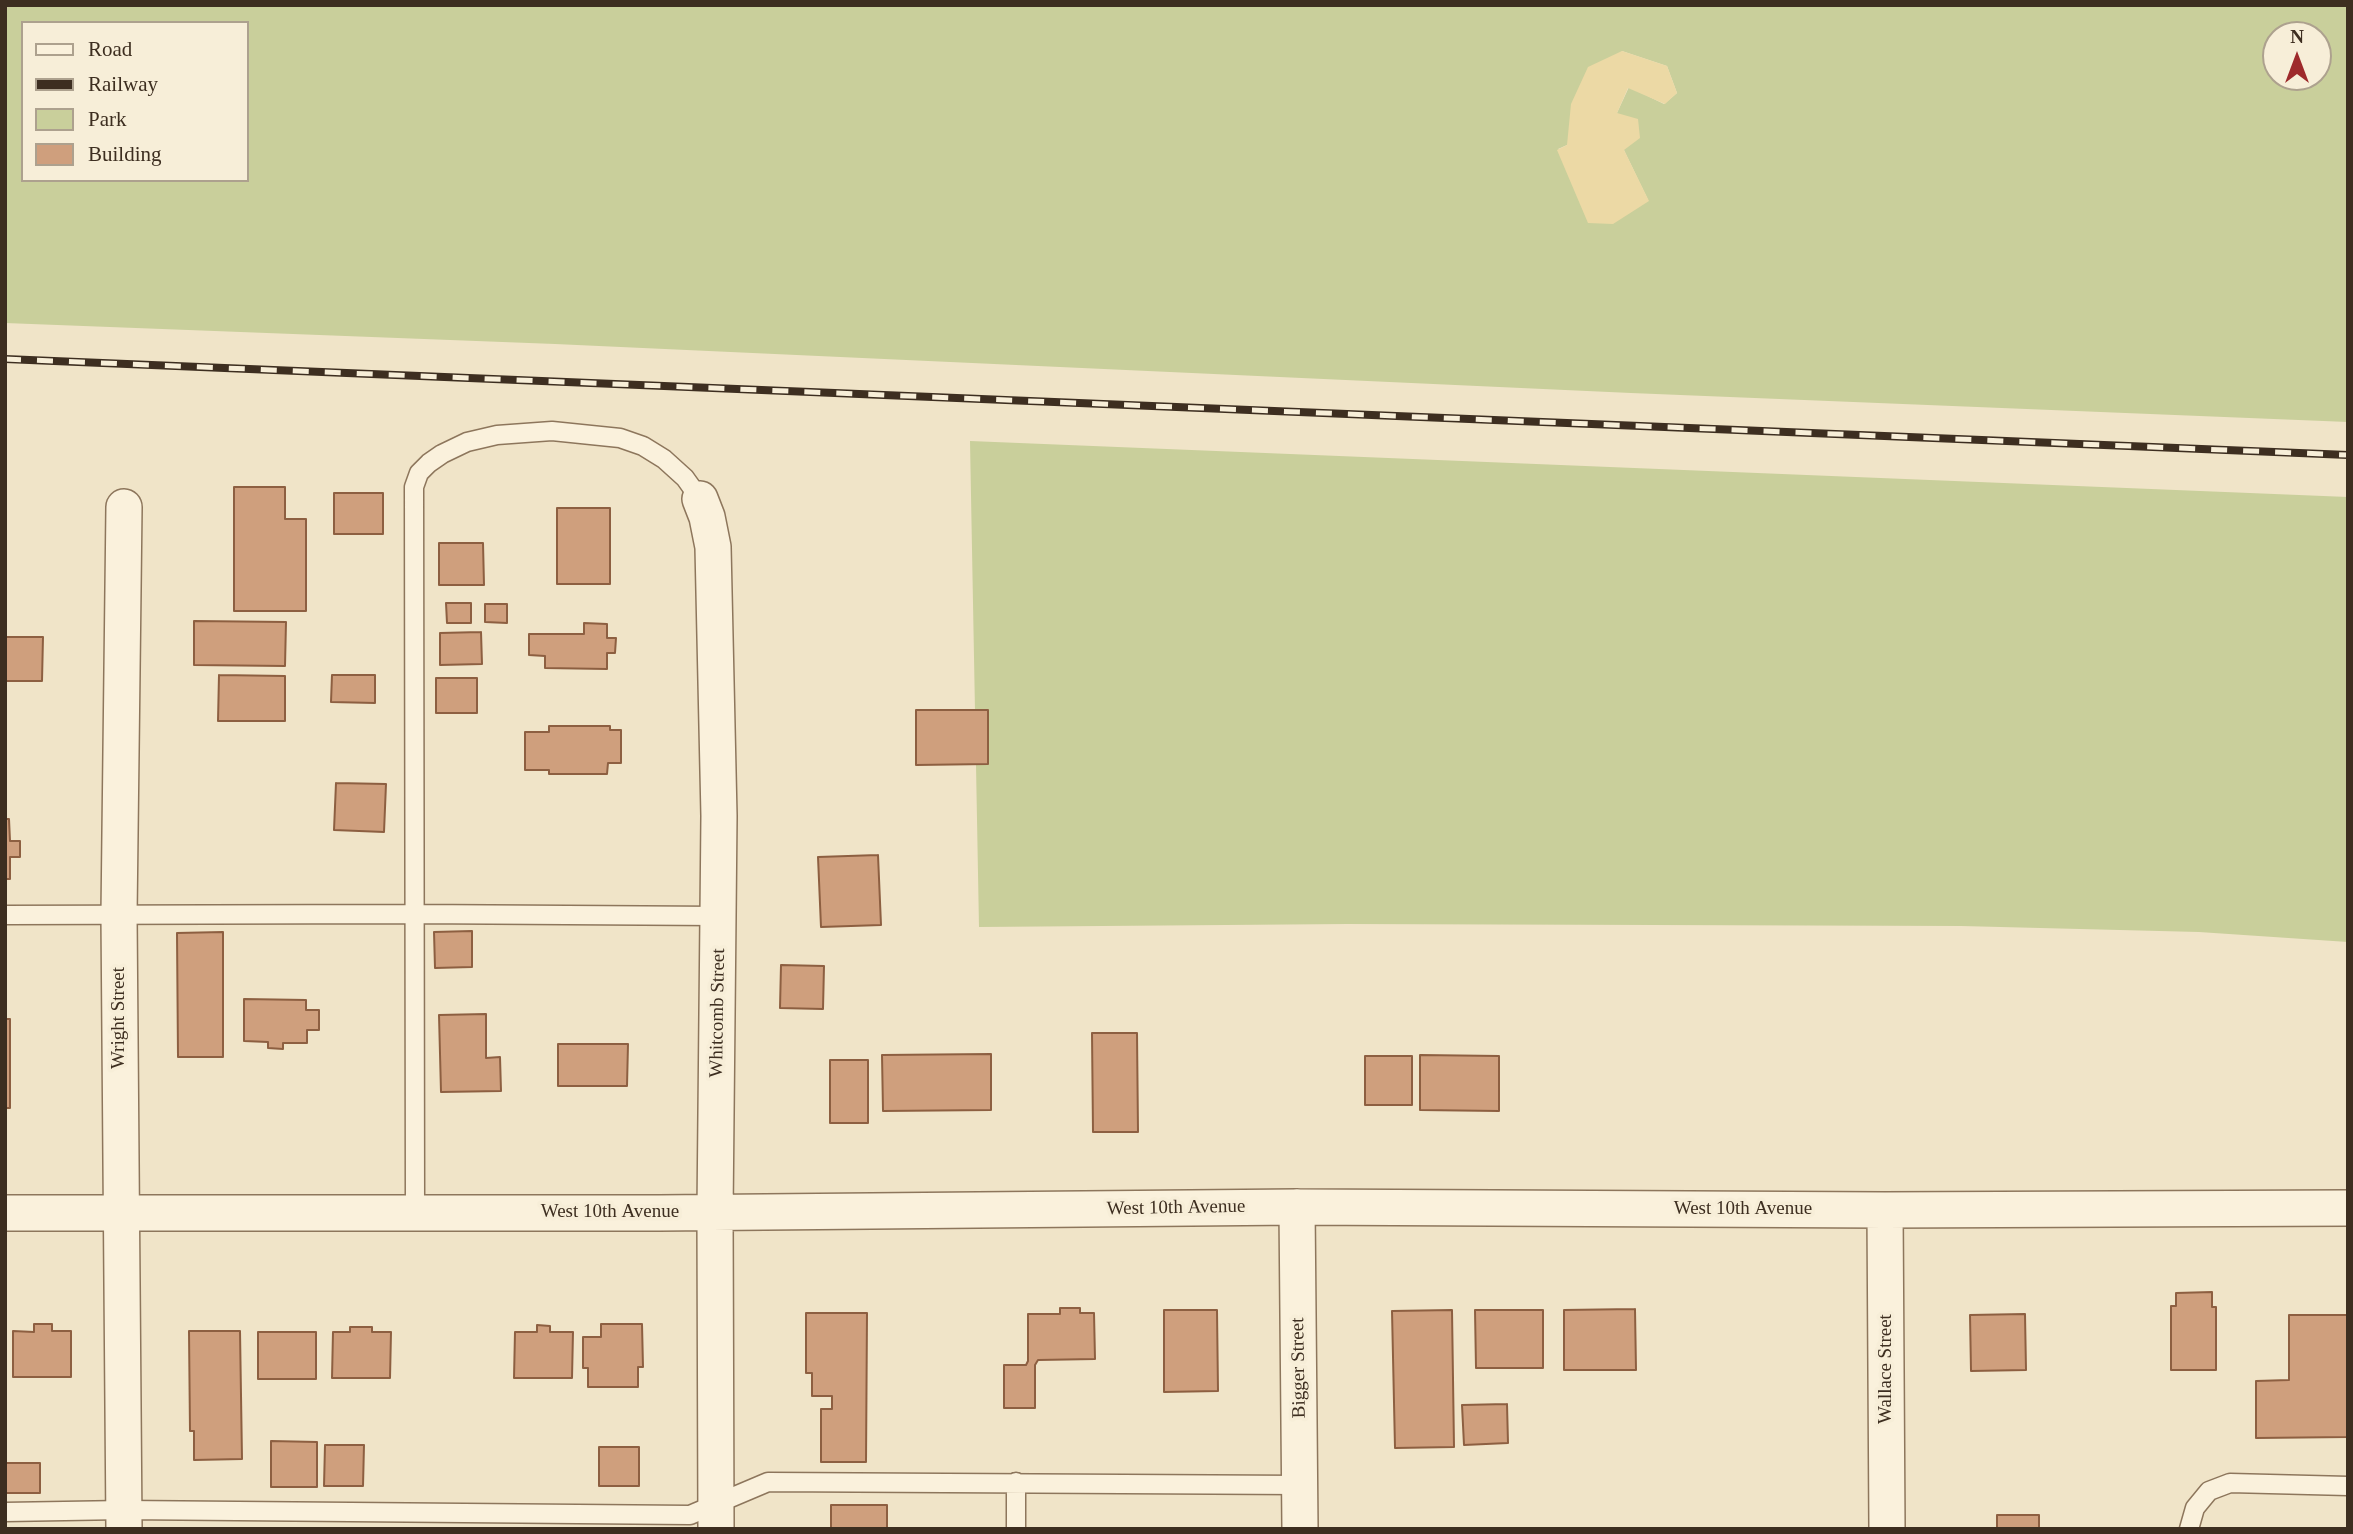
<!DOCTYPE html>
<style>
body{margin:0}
#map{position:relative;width:2353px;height:1534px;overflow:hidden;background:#f0e4c8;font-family:Georgia,serif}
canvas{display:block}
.frame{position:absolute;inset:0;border:7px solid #3d2e20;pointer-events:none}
.legend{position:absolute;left:21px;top:21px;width:228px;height:161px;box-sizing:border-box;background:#f7eed8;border:2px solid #ada18e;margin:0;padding:9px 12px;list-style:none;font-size:21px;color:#3d2e20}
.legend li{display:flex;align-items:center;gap:14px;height:35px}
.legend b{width:35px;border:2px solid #ada18e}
.north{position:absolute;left:2262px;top:21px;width:70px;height:70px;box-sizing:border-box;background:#f7eed8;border:2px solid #ada18e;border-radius:50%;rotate:0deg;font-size:19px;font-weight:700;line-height:28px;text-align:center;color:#3d2e20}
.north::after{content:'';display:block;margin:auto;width:24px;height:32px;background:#9e2a2b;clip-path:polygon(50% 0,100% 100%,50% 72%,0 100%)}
</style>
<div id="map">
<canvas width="2353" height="1534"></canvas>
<div class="frame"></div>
<ul class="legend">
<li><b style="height:9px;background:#faf1dc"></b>Road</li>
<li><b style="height:9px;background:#3d2e20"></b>Railway</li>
<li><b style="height:19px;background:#c9cf9b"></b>Park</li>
<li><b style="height:19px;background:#cf9f7d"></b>Building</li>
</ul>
<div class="north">N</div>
</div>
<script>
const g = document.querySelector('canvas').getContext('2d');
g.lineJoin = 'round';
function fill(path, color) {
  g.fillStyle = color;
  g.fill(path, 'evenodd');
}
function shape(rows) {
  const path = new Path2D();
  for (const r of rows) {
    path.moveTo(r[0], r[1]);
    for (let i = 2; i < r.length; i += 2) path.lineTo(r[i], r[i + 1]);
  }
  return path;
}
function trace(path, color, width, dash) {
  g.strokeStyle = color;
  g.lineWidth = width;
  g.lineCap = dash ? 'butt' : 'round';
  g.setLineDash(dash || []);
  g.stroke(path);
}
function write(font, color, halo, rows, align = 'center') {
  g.font = font + ' Georgia,serif';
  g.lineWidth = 7;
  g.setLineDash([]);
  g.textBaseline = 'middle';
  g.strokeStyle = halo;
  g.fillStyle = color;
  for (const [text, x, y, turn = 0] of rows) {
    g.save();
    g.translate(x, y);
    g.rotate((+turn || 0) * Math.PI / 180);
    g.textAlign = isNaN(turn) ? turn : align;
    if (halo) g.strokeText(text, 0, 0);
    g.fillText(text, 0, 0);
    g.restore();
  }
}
fill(shape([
 [5,5,2348,5,2348,422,1631,393,555,344,5,323],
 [23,23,247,23,247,180,23,180],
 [2276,35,2318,35,2318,77,2276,77],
 [1622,51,1667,66,1677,93,1664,104,1629,87,1617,113,1624,150,1648,200,1558,149,1567,145],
 [970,441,2348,497,2348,942,2199,932,1961,926,1348,924,979,927]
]), '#c9cf9b');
fill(shape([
 [1622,51,1667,66,1677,93,1665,104,1628,88,1617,113,1638,119,1640,138,1624,150,1649,201,1613,224,1588,223,1557,150,1567,145,1571,104,1588,67]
]), '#ecd9a5');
const building = shape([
 [234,487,285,487,285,519,306,519,306,611,234,611,234,487],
 [334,493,383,493,383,534,334,534,334,493],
 [557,508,610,508,610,584,557,584,557,508],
 [439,543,483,543,484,585,439,585,439,543],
 [446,603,471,603,471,623,447,623,446,603],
 [485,604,507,604,507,623,485,622,485,604],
 [194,621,286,622,285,666,194,665,194,621],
 [584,623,607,624,607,638,616,638,615,653,607,653,607,669,545,668,545,656,529,655,529,634,584,634,584,623],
 [481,632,482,664,440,665,440,633,481,632],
 [5,637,43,637,42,681,5,681,5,637],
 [219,675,285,676,285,721,218,721,219,675],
 [332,675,375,675,375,703,331,702,332,675],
 [436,678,477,678,477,713,436,713,436,678],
 [916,710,988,710,988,764,916,765,916,710],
 [549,726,610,726,610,730,621,730,621,763,608,763,607,774,549,774,549,770,525,770,525,732,549,732,549,726],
 [336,783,386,784,384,832,334,830,336,783],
 [5,819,9,819,10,841,20,841,20,857,10,857,10,879,5,879,5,819],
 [878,855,881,925,821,927,818,857,878,855],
 [472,931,472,967,435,968,434,932,472,931],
 [223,932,223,1057,178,1057,177,933,223,932],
 [781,965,824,966,823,1009,780,1008,781,965],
 [244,999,306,1000,306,1010,319,1010,319,1030,307,1030,307,1043,283,1043,283,1049,268,1048,268,1042,244,1041,244,999],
 [486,1014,486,1058,500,1057,501,1091,441,1092,439,1015,486,1014],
 [5,1019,10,1019,10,1108,5,1108,5,1019],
 [1092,1033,1137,1033,1138,1132,1093,1132,1092,1033],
 [558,1044,628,1044,627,1086,558,1086,558,1044],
 [991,1054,991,1110,883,1111,882,1055,991,1054],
 [1420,1055,1499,1056,1499,1111,1420,1110,1420,1055],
 [1365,1056,1412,1056,1412,1105,1365,1105,1365,1056],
 [830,1060,868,1060,868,1123,830,1123,830,1060],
 [2212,1292,2212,1307,2216,1307,2216,1370,2171,1370,2171,1306,2176,1306,2176,1293,2212,1292],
 [1060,1308,1080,1308,1080,1313,1094,1313,1095,1359,1038,1360,1035,1365,1035,1408,1004,1408,1004,1365,1026,1365,1028,1361,1028,1314,1060,1314,1060,1308],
 [1635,1309,1636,1370,1564,1370,1564,1310,1635,1309],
 [1164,1310,1217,1310,1218,1391,1164,1392,1164,1310],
 [1452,1310,1454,1447,1395,1448,1392,1311,1452,1310],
 [1475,1310,1543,1310,1543,1368,1476,1368,1475,1310],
 [806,1313,867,1313,866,1462,821,1462,821,1409,832,1409,832,1396,812,1396,812,1373,806,1373,806,1313],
 [2025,1314,2026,1370,1971,1371,1970,1315,2025,1314],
 [2289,1315,2348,1315,2348,1437,2256,1438,2256,1381,2289,1380,2289,1315],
 [34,1324,52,1324,52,1331,71,1331,71,1377,13,1377,13,1331,34,1332,34,1324],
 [601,1324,642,1324,643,1367,638,1367,638,1387,588,1387,588,1368,583,1368,583,1337,601,1337,601,1324],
 [537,1325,550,1326,550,1332,573,1332,572,1378,514,1378,515,1332,537,1332,537,1325],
 [350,1327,372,1327,372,1332,391,1332,390,1378,332,1378,333,1332,350,1332,350,1327],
 [189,1331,240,1331,242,1459,194,1460,194,1431,190,1431,189,1331],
 [258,1332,316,1332,316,1379,258,1379,258,1332],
 [1507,1404,1508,1443,1464,1445,1462,1405,1507,1404],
 [271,1441,317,1442,317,1487,271,1487,271,1441],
 [325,1445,364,1445,363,1486,324,1486,325,1445],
 [599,1447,639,1447,639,1486,599,1486,599,1447],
 [5,1463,40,1463,40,1493,5,1493,5,1463],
 [831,1505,887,1505,887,1529,831,1529,831,1505],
 [1997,1515,2039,1515,2039,1529,1997,1529,1997,1515]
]);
fill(building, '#cf9f7d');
trace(building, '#8d5f41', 2);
const service = shape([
 [5,915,414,914,719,916],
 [415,1213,414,487,419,473,429,463,442,454,467,442,497,435,552,431,620,438,643,446,664,459,685,478,700,499],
 [1016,1482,1016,1529],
 [5,1512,124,1510,690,1515,768,1482,1300,1485],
 [2189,1529,2195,1508,2209,1491,2230,1483,2348,1486]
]);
const minor = shape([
 [700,499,707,517,713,547,719,816,715,1212,716,1529],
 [124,507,119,915,124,1529],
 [1297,1207,1300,1529],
 [1885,1210,1887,1529],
 [5,1213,659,1213,1297,1207,1885,1210,2348,1208]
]);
trace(service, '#8d765c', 21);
trace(minor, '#8d765c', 38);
trace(service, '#faf1dc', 18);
trace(minor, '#faf1dc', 35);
const rail = shape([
 [5,359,2348,455]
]);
trace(rail, '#3d2e20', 8);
trace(rail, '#f7eed8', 5, [16]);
write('19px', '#3d2e20', '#f7eed8', [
 ["Whitcomb Street",718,1013,-89],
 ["Wright Street",119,1018,-90],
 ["West 10th Avenue",1176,1208,-1],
 ["West 10th Avenue",1743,1209],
 ["West 10th Avenue",610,1212],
 ["Bigger Street",1299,1368,-91],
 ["Wallace Street",1886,1369,-90]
]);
</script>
